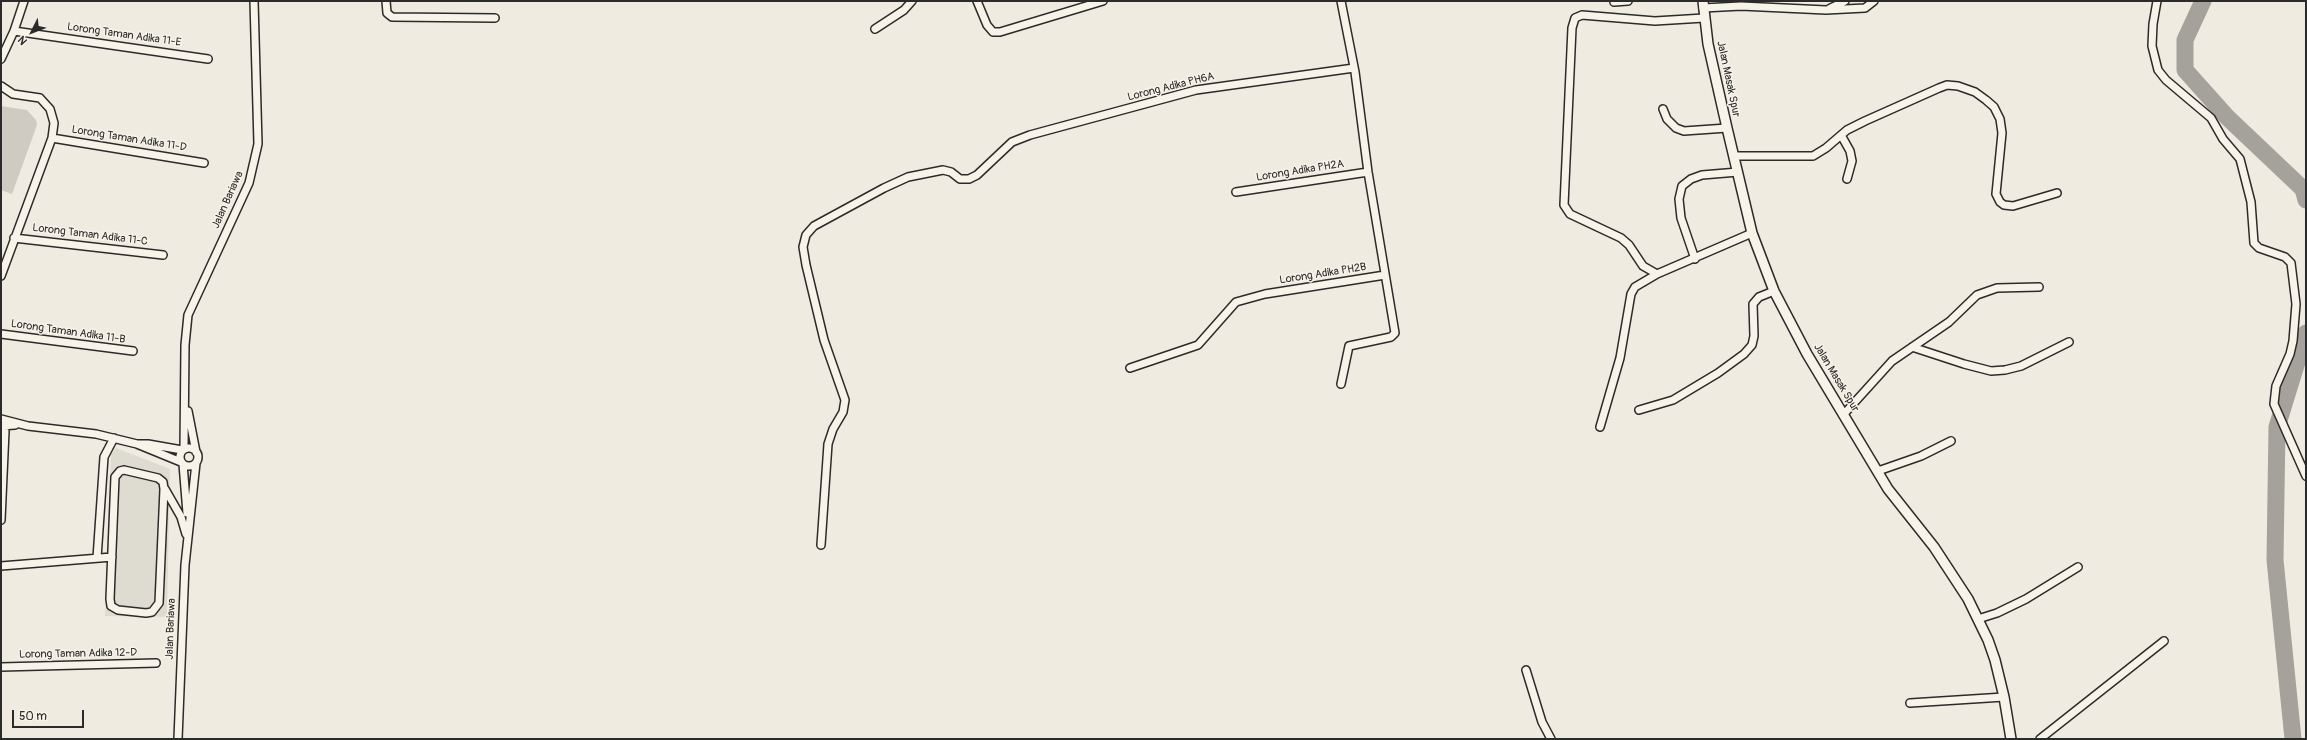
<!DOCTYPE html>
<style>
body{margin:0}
#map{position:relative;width:2307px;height:740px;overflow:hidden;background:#efebe0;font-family:Pangolin,sans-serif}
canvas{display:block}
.frame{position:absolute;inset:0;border:2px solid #2b2b2b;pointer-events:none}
.north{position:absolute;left:12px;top:12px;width:40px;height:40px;-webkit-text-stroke:3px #f7f3e8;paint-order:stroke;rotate:228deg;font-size:11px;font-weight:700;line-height:16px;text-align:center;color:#2b2b2b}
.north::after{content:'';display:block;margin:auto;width:14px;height:18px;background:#2b2b2b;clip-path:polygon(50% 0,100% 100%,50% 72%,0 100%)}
.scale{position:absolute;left:12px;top:710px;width:72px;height:18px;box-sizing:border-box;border:2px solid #2b2b2b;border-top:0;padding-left:5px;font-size:12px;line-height:14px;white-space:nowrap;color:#2b2b2b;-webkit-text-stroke:3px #f7f3e8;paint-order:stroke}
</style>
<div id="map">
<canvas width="2307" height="740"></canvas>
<div class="frame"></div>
<div class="north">N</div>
<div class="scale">50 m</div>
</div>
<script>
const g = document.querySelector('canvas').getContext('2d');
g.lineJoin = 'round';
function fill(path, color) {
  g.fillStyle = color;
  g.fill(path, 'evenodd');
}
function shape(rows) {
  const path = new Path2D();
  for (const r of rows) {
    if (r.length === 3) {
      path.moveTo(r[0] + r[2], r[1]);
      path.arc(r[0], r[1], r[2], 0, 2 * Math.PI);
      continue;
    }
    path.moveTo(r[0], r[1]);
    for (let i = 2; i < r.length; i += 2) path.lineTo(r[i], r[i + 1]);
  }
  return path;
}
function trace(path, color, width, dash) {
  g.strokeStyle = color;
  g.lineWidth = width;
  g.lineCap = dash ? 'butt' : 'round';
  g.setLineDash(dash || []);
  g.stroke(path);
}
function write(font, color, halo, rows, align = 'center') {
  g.font = font + ' Pangolin,sans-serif';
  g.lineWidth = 3;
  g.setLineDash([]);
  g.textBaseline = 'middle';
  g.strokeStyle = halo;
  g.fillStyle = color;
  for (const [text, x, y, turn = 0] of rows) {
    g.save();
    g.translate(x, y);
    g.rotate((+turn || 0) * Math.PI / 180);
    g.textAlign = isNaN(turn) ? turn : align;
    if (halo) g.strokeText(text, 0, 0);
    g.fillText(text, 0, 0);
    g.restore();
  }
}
fill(shape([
 [116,448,170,469,167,617,105,616,111,455]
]), '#dedbd1');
fill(shape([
 [1,106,27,110,36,120,37,125,12,194,1,190]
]), '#cfcbc2');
trace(shape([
 [2203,1,2185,40,2185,70,2227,117,2303,189,2306,200],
 [2293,739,2275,560,2277,427,2306,333]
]), '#a4a29a', 17);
const minor = shape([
 [386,1,387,13,392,17,495,18],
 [977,1,987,25,993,32,1000,32,1103,1],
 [1341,1,1355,72,1368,172,1395,333,1391,337,1349,346,1341,384],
 [2157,1,2153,24,2152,46,2158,70,2166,80,2211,118,2223,139,2240,159,2251,202,2254,243,2259,248,2285,257,2291,263,2296,304,2293,341,2290,354,2276,386,2274,404,2306,476],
 [1614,2,1628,1],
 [1703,8,1741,6,1826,10,1865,8,1874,1],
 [1829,9,1845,1],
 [1704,18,1655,21,1582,15,1575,18,1572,28,1564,205,1570,214,1621,238,1629,245,1643,266,1657,274,1752,233],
 [875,29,904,10,912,1],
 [14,31,208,59],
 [1,59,14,31,24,1],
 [1,86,13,94,40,98,50,109,54,123,52,138,1,276],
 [1663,109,1667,119,1676,128,1684,131,1727,128],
 [1841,135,1850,151,1852,161,1847,179],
 [52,138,204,163],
 [1734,156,1813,156,1826,148,1847,130,1865,121,1939,88,1947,85,1958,86,1975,92,1986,100,1994,107,2000,119,2002,133,1996,194,2000,202,2004,205,2013,206,2057,193],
 [1236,192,1368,172],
 [14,238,163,255],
 [1695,259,1681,218,1679,199,1682,186,1691,179,1702,175,1738,172],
 [1,334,133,351],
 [1912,347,1964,364,1991,371,2005,370,2021,366,2069,342],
 [1130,368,1198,345,1236,302,1265,294,1385,275],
 [1639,410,1673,400,1718,373,1744,354,1752,345,1754,336,1753,304,1759,297,1774,291],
 [188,411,196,452],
 [1844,414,1892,361,1949,322,1977,295,1997,288,2039,287],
 [1,419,28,426,96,434,137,444,181,462],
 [1,426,15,425],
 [1600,427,1620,358,1631,294,1635,287,1657,274],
 [137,444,148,444,182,450],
 [189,457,9],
 [184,449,185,345,188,315,249,183,258,144,254,1],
 [183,464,187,513],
 [124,470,158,478,163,482,164,489,159,603,152,612,146,613,118,610,111,606,110,599,115,477,120,471,124,470],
 [1878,471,1921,456,1951,441],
 [165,489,181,517,186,534],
 [1,520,5,431],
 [821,545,828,444,833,429,843,412,845,400,824,340,806,265,803,247,806,235,814,226,884,188,908,177,943,170,951,172,960,179,969,179,977,175,1012,142,1030,135,1196,90,1354,68],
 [97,558,104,457,114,438],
 [1,566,112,557],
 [1978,619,1997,613,2026,599,2078,567],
 [1,667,156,663],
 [1526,670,1542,722,1551,739],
 [1910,703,2004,697],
 [178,739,185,565,196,463],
 [2040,739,2164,641]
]);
const tertiary = shape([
 [1703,1,1708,44,1727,128,1752,233,1774,291,1807,354,1888,489,1934,547,1968,599,1988,640,1995,660,2004,697,2011,739]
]);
trace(minor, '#2b2b2b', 10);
trace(tertiary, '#2b2b2b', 12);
trace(minor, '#f7f3e8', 7);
trace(tertiary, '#f7f3e8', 9);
write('11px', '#2b2b2b', '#f7f3e8', [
 ["Lorong Taman Adika 11-E",124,35,8],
 ["Jalan Masak Spur",1728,79,78],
 ["Lorong Adika PH6A",1171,87,-14],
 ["Lorong Taman Adika 11-D",129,139,9],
 ["Lorong Adika PH2A",1300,171,-9],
 ["Jalan Bariawa",228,200,-66],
 ["Lorong Taman Adika 11-C",90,235,7],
 ["Lorong Adika PH2B",1323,274,-9],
 ["Lorong Taman Adika 11-B",68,332,8],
 ["Jalan Masak Spur",1836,378,59],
 ["Jalan Bariawa",171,629,-88],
 ["Lorong Taman Adika 12-D",78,654,-1]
]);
</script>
